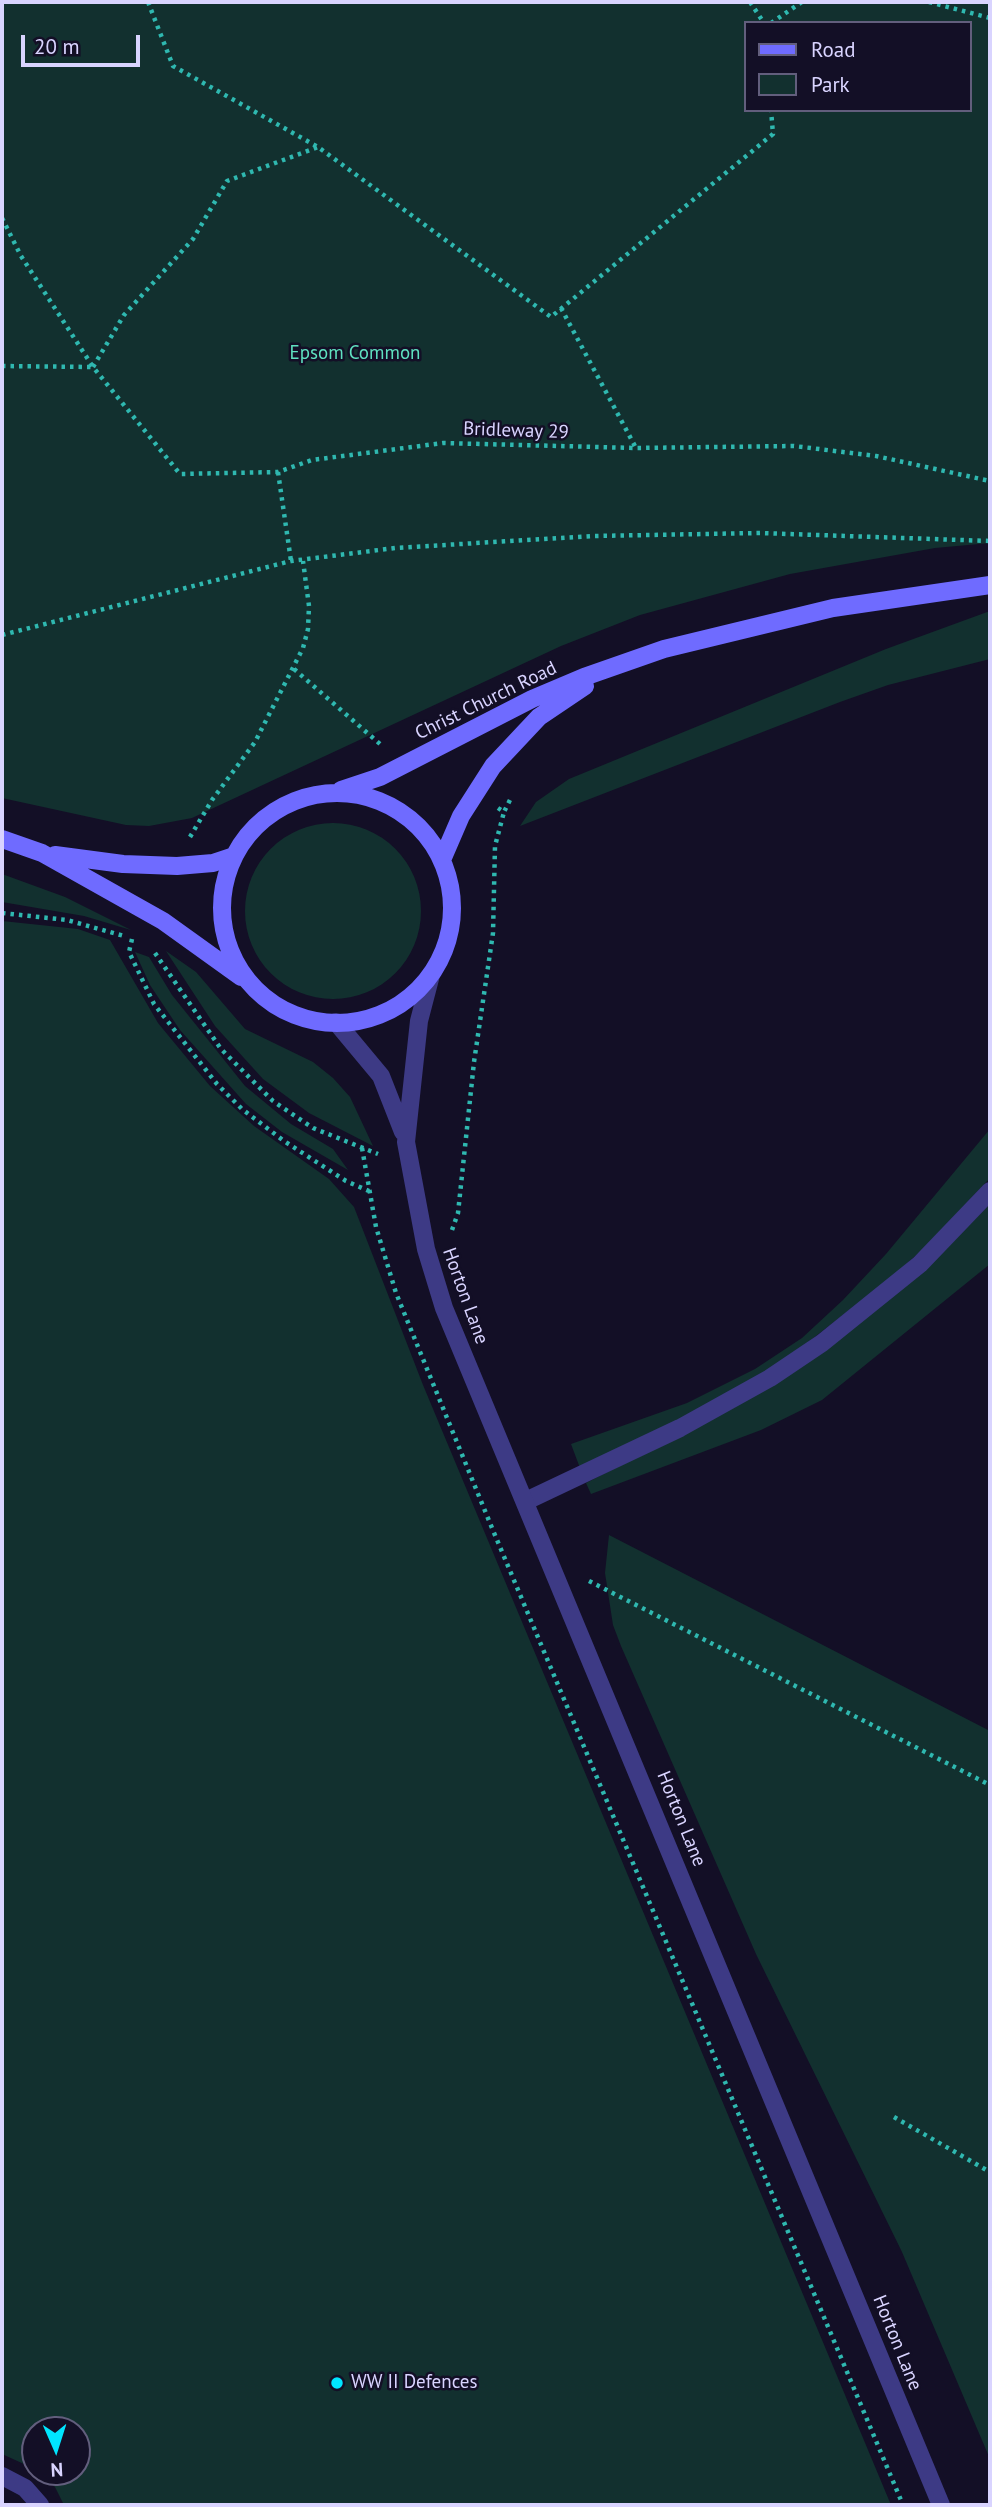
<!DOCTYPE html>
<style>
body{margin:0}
#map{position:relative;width:992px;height:2507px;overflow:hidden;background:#130f26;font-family:"PT Sans",sans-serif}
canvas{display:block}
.frame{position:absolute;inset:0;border:4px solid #d9d4ff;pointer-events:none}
.legend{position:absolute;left:744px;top:21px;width:228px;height:91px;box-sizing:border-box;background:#130f26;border:2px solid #625e7d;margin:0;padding:9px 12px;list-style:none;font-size:21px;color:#d9d4ff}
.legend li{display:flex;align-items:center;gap:14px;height:35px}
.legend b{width:35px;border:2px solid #625e7d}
.north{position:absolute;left:21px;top:2416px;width:70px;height:70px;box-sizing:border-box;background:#130f26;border:2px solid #625e7d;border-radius:50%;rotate:177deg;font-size:19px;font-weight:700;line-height:28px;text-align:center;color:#d9d4ff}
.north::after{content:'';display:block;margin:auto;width:24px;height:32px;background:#00e5ff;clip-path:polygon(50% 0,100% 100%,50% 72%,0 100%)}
.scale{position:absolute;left:21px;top:35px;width:119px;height:32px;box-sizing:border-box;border:4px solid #d9d4ff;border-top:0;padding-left:9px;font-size:21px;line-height:24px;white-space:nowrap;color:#d9d4ff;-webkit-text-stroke:5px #130f26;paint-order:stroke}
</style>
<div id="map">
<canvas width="992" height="2507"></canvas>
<div class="frame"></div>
<ul class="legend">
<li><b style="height:9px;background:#6f6bff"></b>Road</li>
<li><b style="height:19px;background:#12302f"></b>Park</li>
</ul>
<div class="north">N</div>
<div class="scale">20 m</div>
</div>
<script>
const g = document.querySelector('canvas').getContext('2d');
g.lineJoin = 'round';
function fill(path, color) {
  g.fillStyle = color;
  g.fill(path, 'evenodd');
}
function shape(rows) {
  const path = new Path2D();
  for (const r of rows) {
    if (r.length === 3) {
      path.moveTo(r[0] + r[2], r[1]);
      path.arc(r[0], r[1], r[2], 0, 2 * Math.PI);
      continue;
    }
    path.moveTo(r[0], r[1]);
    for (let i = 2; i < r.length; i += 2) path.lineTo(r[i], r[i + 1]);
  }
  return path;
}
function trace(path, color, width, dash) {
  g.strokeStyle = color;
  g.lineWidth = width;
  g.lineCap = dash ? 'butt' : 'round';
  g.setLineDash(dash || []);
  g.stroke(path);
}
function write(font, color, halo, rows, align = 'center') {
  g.font = font + ' "PT Sans",sans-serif';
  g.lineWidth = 5;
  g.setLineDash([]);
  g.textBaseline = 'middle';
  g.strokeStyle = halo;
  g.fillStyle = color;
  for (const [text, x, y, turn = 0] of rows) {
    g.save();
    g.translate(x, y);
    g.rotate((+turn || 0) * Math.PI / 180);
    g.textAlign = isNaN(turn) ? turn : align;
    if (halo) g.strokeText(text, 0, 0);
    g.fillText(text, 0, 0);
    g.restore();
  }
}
fill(shape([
 [2,2,990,2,990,543,935,548,790,574,640,615,561,646,192,818,149,826,126,825,2,798],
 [745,23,969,23,969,110,745,110],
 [990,611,990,659,888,685,840,702,520,826,536,802,569,779,886,649],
 [333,911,88],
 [2,874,65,897,131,930,84,916,2,902],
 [2,921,78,929,110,940,158,1023,210,1086,254,1126,329,1179,354,1207,423,1385,891,2505,64,2505,55,2487,40,2472,77,2472,77,2430,35,2430,35,2469,2,2454],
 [166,951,196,972,245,1029,313,1062,333,1078,350,1097,373,1146,309,1113,263,1079,215,1026],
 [135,952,149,957,172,995,245,1086,291,1124,333,1149,348,1170,282,1132,246,1104,180,1030,150,985],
 [990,1129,990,1178,921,1251,888,1280,794,1353,731,1394,580,1468,571,1444,687,1403,755,1369,802,1338,843,1300,886,1254],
 [990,1204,990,1264,822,1400,761,1430,591,1494,586,1483,735,1407,925,1270],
 [609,1535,990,1731,990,2459,902,2252,756,1954,621,1646,613,1625,605,1573]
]), '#12302f');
trace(shape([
 [148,2,173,66,318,147,551,317,773,134,771,110],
 [750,2,764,23],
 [929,2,990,18],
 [771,23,802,2],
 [2,218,21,256,93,367,180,474,278,472,312,460,443,443,636,448,794,446,876,456,990,481],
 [561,308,636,448],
 [2,366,92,367],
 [93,367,124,315,193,239,227,181,318,147],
 [278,472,291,561],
 [2,635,291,561,395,548,593,536,760,533,990,541],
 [294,669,380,744],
 [498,808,504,812,511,798],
 [190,837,212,800,255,742,303,648,308,629,309,606,303,561],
 [2,913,67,920,124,936],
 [132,939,129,952,154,1004,217,1084,242,1109,284,1141,346,1181,369,1191],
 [155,953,221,1049,273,1101,313,1128,378,1154],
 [362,1148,376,1227,396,1293,492,1528,903,2505],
 [452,1230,458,1213,474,1062,493,933,495,846,504,812],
 [589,1581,990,1785],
 [894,2117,990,2172]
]), '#2fb8b0', 4.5, [3.5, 5]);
trace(shape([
 [526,1501,680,1428,770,1378,822,1343,920,1264,990,1191]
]), '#3d3a85', 18);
trace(shape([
 [2,2476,25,2488,40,2505]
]), '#3d3a85', 18);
trace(shape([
 [431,975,419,1021,406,1142,426,1249,444,1308,941,2505],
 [336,1022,381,1076,403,1132]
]), '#3d3a85', 18);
trace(shape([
 [341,790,380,777,532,699,584,677,664,649,833,608,990,585],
 [337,908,115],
 [2,839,42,853,163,921,241,977],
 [55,855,123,864,177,866,213,863,234,856],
 [442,860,461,816,493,766,539,717,585,686]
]), '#6f6bff', 18);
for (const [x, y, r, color] of [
 [337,2383,7,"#00e5ff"]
]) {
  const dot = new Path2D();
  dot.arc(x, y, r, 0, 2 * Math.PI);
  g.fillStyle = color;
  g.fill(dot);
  trace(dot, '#130f26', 2.5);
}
write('19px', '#5fe0c0', '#130f26', [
 ["Epsom Common",355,354]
]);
write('19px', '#d9d4ff', '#130f26', [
 ["Bridleway 29",516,431,2],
 ["Christ Church Road",486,701,-26],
 ["Horton Lane",465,1296,70],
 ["Horton Lane",681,1819,68],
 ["Horton Lane",897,2343,68]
]);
write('19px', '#d9d4ff', '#130f26', [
 ["WW II Defences",351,2383]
], 'left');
</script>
